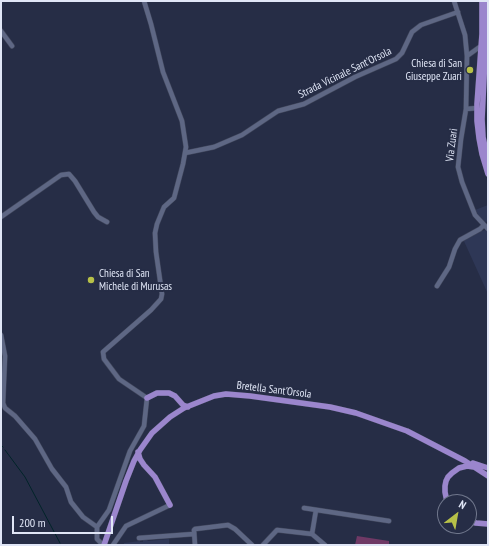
<!DOCTYPE html>
<style>
body{margin:0}
#map{position:relative;width:489px;height:546px;overflow:hidden;background:#262d46;font-family:"PT Sans Narrow",sans-serif}
canvas{display:block}
.frame{position:absolute;inset:0;border:2px solid #e0e6f6;pointer-events:none}
.north{position:absolute;left:437px;top:494px;width:40px;height:40px;box-sizing:border-box;background:#262d46;border:1px solid #70778c;border-radius:50%;rotate:31deg;font-size:11px;font-weight:700;line-height:16px;text-align:center;color:#e0e6f6}
.north::after{content:'';display:block;margin:auto;width:14px;height:18px;background:#b7c148;clip-path:polygon(50% 0,100% 100%,50% 72%,0 100%)}
.scale{position:absolute;left:12px;top:516px;width:101px;height:18px;box-sizing:border-box;border:2px solid #e0e6f6;border-top:0;padding-left:5px;font-size:12px;line-height:14px;white-space:nowrap;color:#e0e6f6;-webkit-text-stroke:3px #262d46;paint-order:stroke}
</style>
<div id="map">
<canvas width="489" height="546"></canvas>
<div class="frame"></div>
<div class="north">N</div>
<div class="scale">200 m</div>
</div>
<script>
const g = document.querySelector('canvas').getContext('2d');
g.lineJoin = 'round';
function fill(path, color) {
  g.fillStyle = color;
  g.fill(path, 'evenodd');
}
function shape(rows) {
  const path = new Path2D();
  for (const r of rows) {
    path.moveTo(r[0], r[1]);
    for (let i = 2; i < r.length; i += 2) path.lineTo(r[i], r[i + 1]);
  }
  return path;
}
function trace(path, color, width, dash) {
  g.strokeStyle = color;
  g.lineWidth = width;
  g.lineCap = dash ? 'butt' : 'round';
  g.setLineDash(dash || []);
  g.stroke(path);
}
function write(font, color, halo, rows, align = 'center') {
  g.font = font + ' "PT Sans Narrow",sans-serif';
  g.lineWidth = 4;
  g.setLineDash([]);
  g.textBaseline = 'middle';
  g.strokeStyle = halo;
  g.fillStyle = color;
  for (const [text, x, y, turn = 0] of rows) {
    g.save();
    g.translate(x, y);
    g.rotate((+turn || 0) * Math.PI / 180);
    g.textAlign = isNaN(turn) ? turn : align;
    if (halo) g.strokeText(text, 0, 0);
    g.fillText(text, 0, 0);
    g.restore();
  }
}
fill(shape([
 [488,205,488,221,483,223,475,210],
 [487,230,488,231,488,294,463,239,479,231],
 [169,539,169,545,124,545,124,543,140,541,140,542,143,542,143,540,147,540,148,541]
]), '#2e3756');
fill(shape([
 [357,536,389,541,389,545,355,545]
]), '#6f3965');
trace(shape([
 [1,445,3,447],
 [5,450,25,477,60,543]
]), '#002429', 1);
const minor = shape([
 [454,1,465,35,467,56,481,46],
 [1,31,12,46],
 [467,56,466,109,461,139,458,167,462,182,475,215,488,229],
 [466,109,477,108],
 [185,153,214,147,242,135,278,111,304,104,355,77,396,59,402,53,412,32,421,25,458,12],
 [1,217,61,175,69,174,75,181,94,212,98,217,107,222],
 [437,286,449,267,455,249,460,240,480,229,484,225],
 [1,335,5,356,3,403,5,408,15,416,35,439,52,469,66,487,71,502,83,517,97,527,97,539,103,545],
 [304,508,389,521],
 [97,527,109,510,130,451,144,426,147,398,119,379,104,359,103,352,151,310,161,299,162,294,156,252,155,233,157,224,164,207,174,198,183,164,186,147,182,121,163,72,151,24,144,1],
 [312,534,316,510],
 [139,538,194,534],
 [113,545,126,526,170,505],
 [195,545,194,530,195,529,228,525,235,529,252,545],
 [263,545,277,530,312,534,325,545]
]);
const major = shape([
 [482,1,482,34,477,104,477,121,479,138,482,154,488,174],
 [487,1,486,38,482,119,483,137,488,161],
 [147,398,157,393,169,393,175,396,183,405,188,407],
 [138,452,140,459,144,465,155,477,170,505],
 [473,463,488,468],
 [447,502,445,492,445,486,446,481,448,477,452,473,459,468,467,466,474,467],
 [469,521,476,523,488,524],
 [104,545,126,481,134,461,140,450,152,433,170,417,184,408,214,396,226,394,250,396,330,407,356,413,407,431,465,461,488,476]
]);
trace(minor, '#41475c', 5.5);
trace(major, '#41475c', 6);
trace(minor, '#5e6784', 4.5);
trace(major, '#9b86cd', 5.5);
for (const [x, y, r, color] of [
 [470,70,4,"#b7c148"],
 [91,280,4,"#b7c148"]
]) {
  const dot = new Path2D();
  dot.arc(x, y, r, 0, 2 * Math.PI);
  g.fillStyle = color;
  g.fill(dot);
  trace(dot, '#262d46', 1.5);
}
write('11px', '#e0e6f6', '#262d46', [
 ["Chiesa di San",462,64],
 ["Giuseppe Zuari",462,77],
 ["Chiesa di San",99,274,"left"],
 ["Michele di Murusas",99,287,"left"]
], 'right');
write('11px', '#e0e6f6', '#262d46', [
 ["Strada Vicinale Sant'Orsola",345,73,-26],
 ["Via Zuari",452,145,-83],
 ["Bretella Sant'Orsola",274,390,7]
]);
</script>
